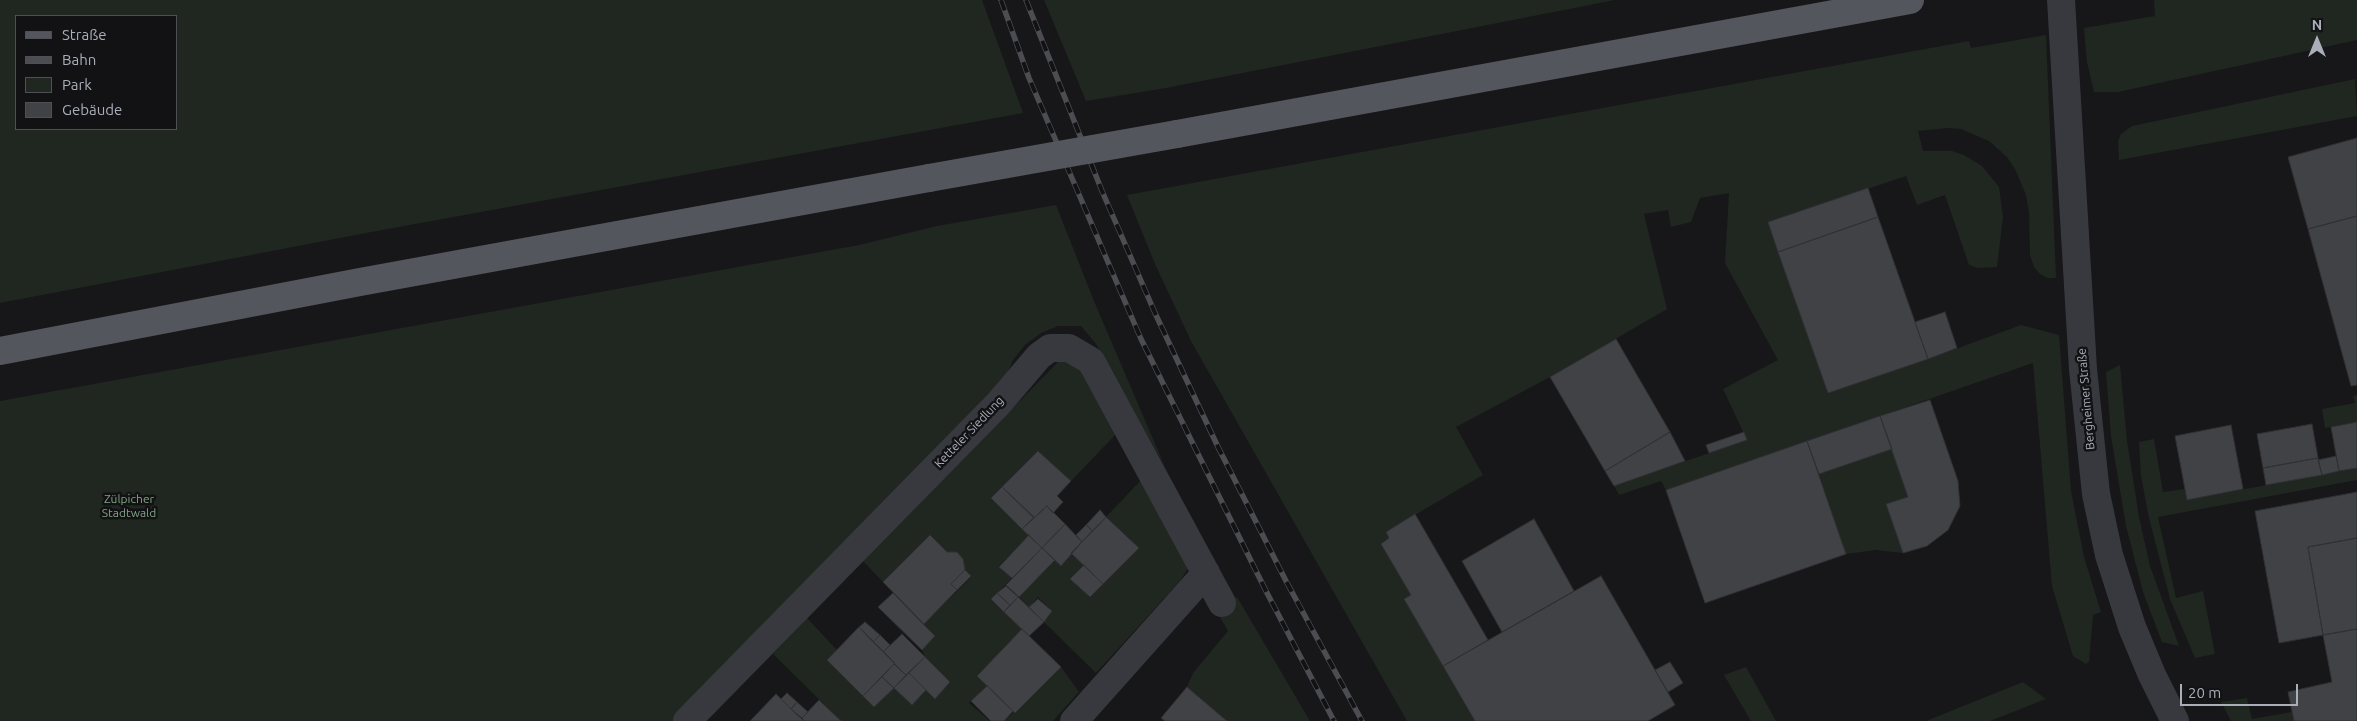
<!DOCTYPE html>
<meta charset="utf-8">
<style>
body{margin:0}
#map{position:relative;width:2357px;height:721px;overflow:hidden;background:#171719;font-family:Ubuntu,sans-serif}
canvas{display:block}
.legend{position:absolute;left:15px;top:15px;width:162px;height:115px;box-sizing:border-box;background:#121214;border:1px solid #4e5056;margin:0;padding:6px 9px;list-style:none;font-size:15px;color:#a9aeb9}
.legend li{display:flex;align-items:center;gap:10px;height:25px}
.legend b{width:25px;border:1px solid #4e5056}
.north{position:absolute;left:2292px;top:15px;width:50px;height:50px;-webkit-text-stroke:4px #121214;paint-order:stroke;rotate:0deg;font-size:14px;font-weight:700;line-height:20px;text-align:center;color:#a9aeb9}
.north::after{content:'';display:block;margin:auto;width:18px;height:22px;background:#a9aeb9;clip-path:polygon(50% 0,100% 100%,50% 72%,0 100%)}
.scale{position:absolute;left:2180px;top:684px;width:118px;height:22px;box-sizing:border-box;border:2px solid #a9aeb9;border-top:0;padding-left:6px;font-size:15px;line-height:18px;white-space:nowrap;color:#a9aeb9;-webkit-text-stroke:4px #121214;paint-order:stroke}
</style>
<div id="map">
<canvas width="2357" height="721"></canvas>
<ul class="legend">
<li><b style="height:6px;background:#54565d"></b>Straße</li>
<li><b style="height:6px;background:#4b4d53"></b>Bahn</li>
<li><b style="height:14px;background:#1f2720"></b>Park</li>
<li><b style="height:14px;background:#414246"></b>Gebäude</li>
</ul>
<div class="north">N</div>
<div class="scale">20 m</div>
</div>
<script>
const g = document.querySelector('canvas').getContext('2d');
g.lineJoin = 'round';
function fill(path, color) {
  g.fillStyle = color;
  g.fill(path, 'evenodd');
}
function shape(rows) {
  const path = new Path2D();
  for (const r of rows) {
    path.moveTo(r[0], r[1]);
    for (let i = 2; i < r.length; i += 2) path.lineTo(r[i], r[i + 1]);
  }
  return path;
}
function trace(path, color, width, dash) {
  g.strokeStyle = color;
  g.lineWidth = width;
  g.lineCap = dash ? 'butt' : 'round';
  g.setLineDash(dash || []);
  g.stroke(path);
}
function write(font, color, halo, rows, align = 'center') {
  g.font = font + ' Ubuntu,sans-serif';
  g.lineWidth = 5;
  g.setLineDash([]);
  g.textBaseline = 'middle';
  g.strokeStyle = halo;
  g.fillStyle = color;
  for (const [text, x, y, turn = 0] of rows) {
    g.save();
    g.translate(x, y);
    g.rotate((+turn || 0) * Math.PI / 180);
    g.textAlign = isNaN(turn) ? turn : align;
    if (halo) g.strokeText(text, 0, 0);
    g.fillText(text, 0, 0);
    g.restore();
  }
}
fill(shape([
 [0,0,982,0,1023,113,366,233,0,303],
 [176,16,176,129,16,129,16,16],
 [1044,0,1615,0,1166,88,1086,101],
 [2154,0,2357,0,2357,40,2118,92,2094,92,2087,62,2084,28,2155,16],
 [2046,35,2056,278,2048,278,2040,274,2034,267,2030,255,2029,212,2026,195,2015,169,2007,157,1989,141,1961,129,1947,128,1918,131,1923,151,1952,151,1964,155,1982,166,1999,187,2003,217,1997,267,1978,268,1969,265,1945,195,1917,205,1906,176,1769,222,1928,359,2021,325,2059,335,2071,491,2084,557,2101,612,2093,615,2089,662,2086,664,2073,656,2052,586,2033,363,1666,490,1661,481,1619,495,1614,486,1747,440,1723,389,1778,360,1725,263,1729,193,1700,198,1691,222,1671,227,1668,210,1644,214,1667,309,1550,377,1456,427,1483,475,1386,532,1411,595,1404,599,1475,721,1407,721,1191,341,1155,264,1127,195,1969,41,1971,48],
 [2355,79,2357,116,2119,160,2118,141,2121,134,2132,126],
 [1056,205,1094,301,1165,467,1096,344,1081,326,1058,326,1041,333,1025,345,1013,360,1004,382,674,721,0,721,0,401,859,245,937,226],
 [1059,361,1082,362,1119,431,1071,481,1038,451,991,498,1029,535,999,566,1012,578,991,599,1022,629,977,676,987,686,969,703,990,721,841,721,773,654,807,618,837,650,828,660,874,706,894,688,912,705,926,690,935,699,950,682,925,657,922,650,935,636,924,624,971,577,963,569,963,559,957,552,947,552,930,535,883,582,863,561],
 [2120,365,2127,441,2139,517,2150,566,2179,646,2162,642,2143,592,2126,526,2111,436,2106,372],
 [2357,395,2357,422,2325,428,2322,409,2355,403,2353,396],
 [2154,439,2163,492,2185,489,2187,500,2357,468,2357,480,2158,517,2176,598,2203,591,2215,654,2195,658,2170,599,2149,518,2141,476,2139,442],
 [1892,449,1908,497,1886,505,1903,553,1876,550,1846,554,1819,474],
 [1144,477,1190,565,1180,581,1096,673,1044,622,1052,611,1038,597,1029,607,1019,597,1055,560,1061,566,1072,554,1084,565,1070,579,1090,597,1139,548,1106,517],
 [1237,597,1310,721,1227,721,1187,687,1193,673,1228,631,1215,608],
 [1061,667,1079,692,1053,721,1004,721],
 [1746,667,1776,721,1751,721,1724,675],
 [2023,682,2046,699,1990,721,1926,721],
 [2247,698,2252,719,2292,712,2294,721,2231,721,2221,702]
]), '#1f2720');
const building = shape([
 [2357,138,2357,216,2308,229,2288,157,2357,138],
 [1868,188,1878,217,1778,252,1768,222,1868,188],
 [2357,216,2357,385,2351,386,2308,229,2357,216],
 [1878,217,1928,359,1828,393,1778,252,1878,217],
 [1945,312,1957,348,1928,359,1915,322,1945,312],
 [1616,339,1670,432,1605,471,1550,377,1616,339],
 [1930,400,1958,481,1960,506,1948,530,1927,546,1903,553,1886,504,1908,497,1880,416,1930,400],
 [1880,416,1892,449,1819,474,1807,441,1880,416],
 [2357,422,2357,468,2339,471,2331,427,2357,422],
 [2312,424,2318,458,2263,468,2257,434,2312,424],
 [2231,425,2243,489,2187,500,2175,436,2231,425],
 [1670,432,1685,461,1614,486,1605,471,1670,432],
 [1744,432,1747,440,1709,453,1706,445,1744,432],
 [1807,441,1846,554,1705,603,1666,490,1807,441],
 [1038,451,1071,481,1057,496,1063,502,1053,513,1047,506,1034,518,1002,487,1038,451],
 [2336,456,2339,471,2322,475,2318,460,2336,456],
 [2318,458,2322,475,2266,485,2263,468,2318,458],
 [1002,487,1034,517,1022,529,991,498,1002,487],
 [2357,492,2357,538,2308,547,2323,635,2279,643,2255,511,2357,492],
 [1047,506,1065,524,1042,548,1022,529,1047,506],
 [1100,510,1106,517,1093,531,1086,525,1100,510],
 [1415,514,1488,640,1443,666,1404,599,1411,595,1381,544,1389,538,1386,532,1415,514],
 [1106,517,1139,548,1103,584,1071,553,1106,517],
 [1534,519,1574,591,1502,632,1462,561,1534,519],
 [1065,524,1082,542,1061,566,1042,548,1065,524],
 [1086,525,1093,531,1082,542,1076,535,1086,525],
 [930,535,947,552,957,552,963,559,965,570,951,584,957,590,924,624,883,582,930,535],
 [1029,535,1042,548,1012,578,999,567,1029,535],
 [2357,538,2357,629,2323,635,2308,547,2357,538],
 [1042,548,1055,560,1019,597,1006,585,1042,548],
 [1084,565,1103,584,1090,597,1070,579,1084,565],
 [965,570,971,576,957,590,951,584,965,570],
 [1601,576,1675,705,1648,721,1475,721,1443,666,1601,576],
 [1006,586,1018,597,1010,605,997,593,1006,586],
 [893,593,935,636,922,650,878,607,893,593],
 [997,593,1010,605,1004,612,991,599,997,593],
 [1018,597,1044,622,1029,636,1004,612,1018,597],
 [1038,599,1052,611,1044,622,1029,607,1038,599],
 [865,622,880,635,873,642,859,627,865,622],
 [859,627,895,663,863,696,827,660,859,627],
 [1022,629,1061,667,1015,713,977,676,1022,629],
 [2357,629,2357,721,2294,721,2288,692,2332,682,2323,635,2357,629],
 [902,634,925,657,906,675,883,652,902,634],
 [880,635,890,645,883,652,873,642,880,635],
 [925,657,950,682,935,699,909,673,925,657],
 [1670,662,1683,683,1668,692,1655,670,1670,662],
 [894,664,906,675,894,688,882,677,894,664],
 [909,673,926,690,912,705,894,688,909,673],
 [882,677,894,688,874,707,863,696,882,677],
 [987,686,1013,711,1004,721,991,721,971,701,987,686],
 [1187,687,1227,721,1165,721,1161,718,1187,687],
 [787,693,797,702,791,709,781,699,787,693],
 [776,694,791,709,804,721,750,721,776,694],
 [819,700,841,721,804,721,802,718,819,700],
 [797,702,808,712,802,718,791,709,797,702]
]);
fill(building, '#414246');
trace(building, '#313135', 1);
trace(shape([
 [687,721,999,403,1039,356,1050,348,1069,348,1091,361,1222,603],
 [1074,721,1206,573]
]), '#38393e', 28);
trace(shape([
 [2061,0,2083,369,2096,494,2109,555,2132,627,2152,675,2175,721]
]), '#38393e', 28);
trace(shape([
 [1177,134,1910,0],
 [0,351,360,282,929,178]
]), '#54565d', 28);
const rail = shape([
 [1001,0,1029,78,1141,339,1266,591,1334,721],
 [1026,0,1102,191,1155,313,1218,447,1286,581,1362,721]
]);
trace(rail, '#4b4d53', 5.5);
trace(rail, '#121214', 4, [11]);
trace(shape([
 [929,178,1177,134]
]), '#54565d', 28);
write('12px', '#a9aeb9', '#121214', [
 ["Bergheimer Straße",2086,399,-95],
 ["Ketteler Siedlung",969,432,-46]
]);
write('12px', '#80a482', '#121214', [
 ["Zülpicher",129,499],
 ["Stadtwald",129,513]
]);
</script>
